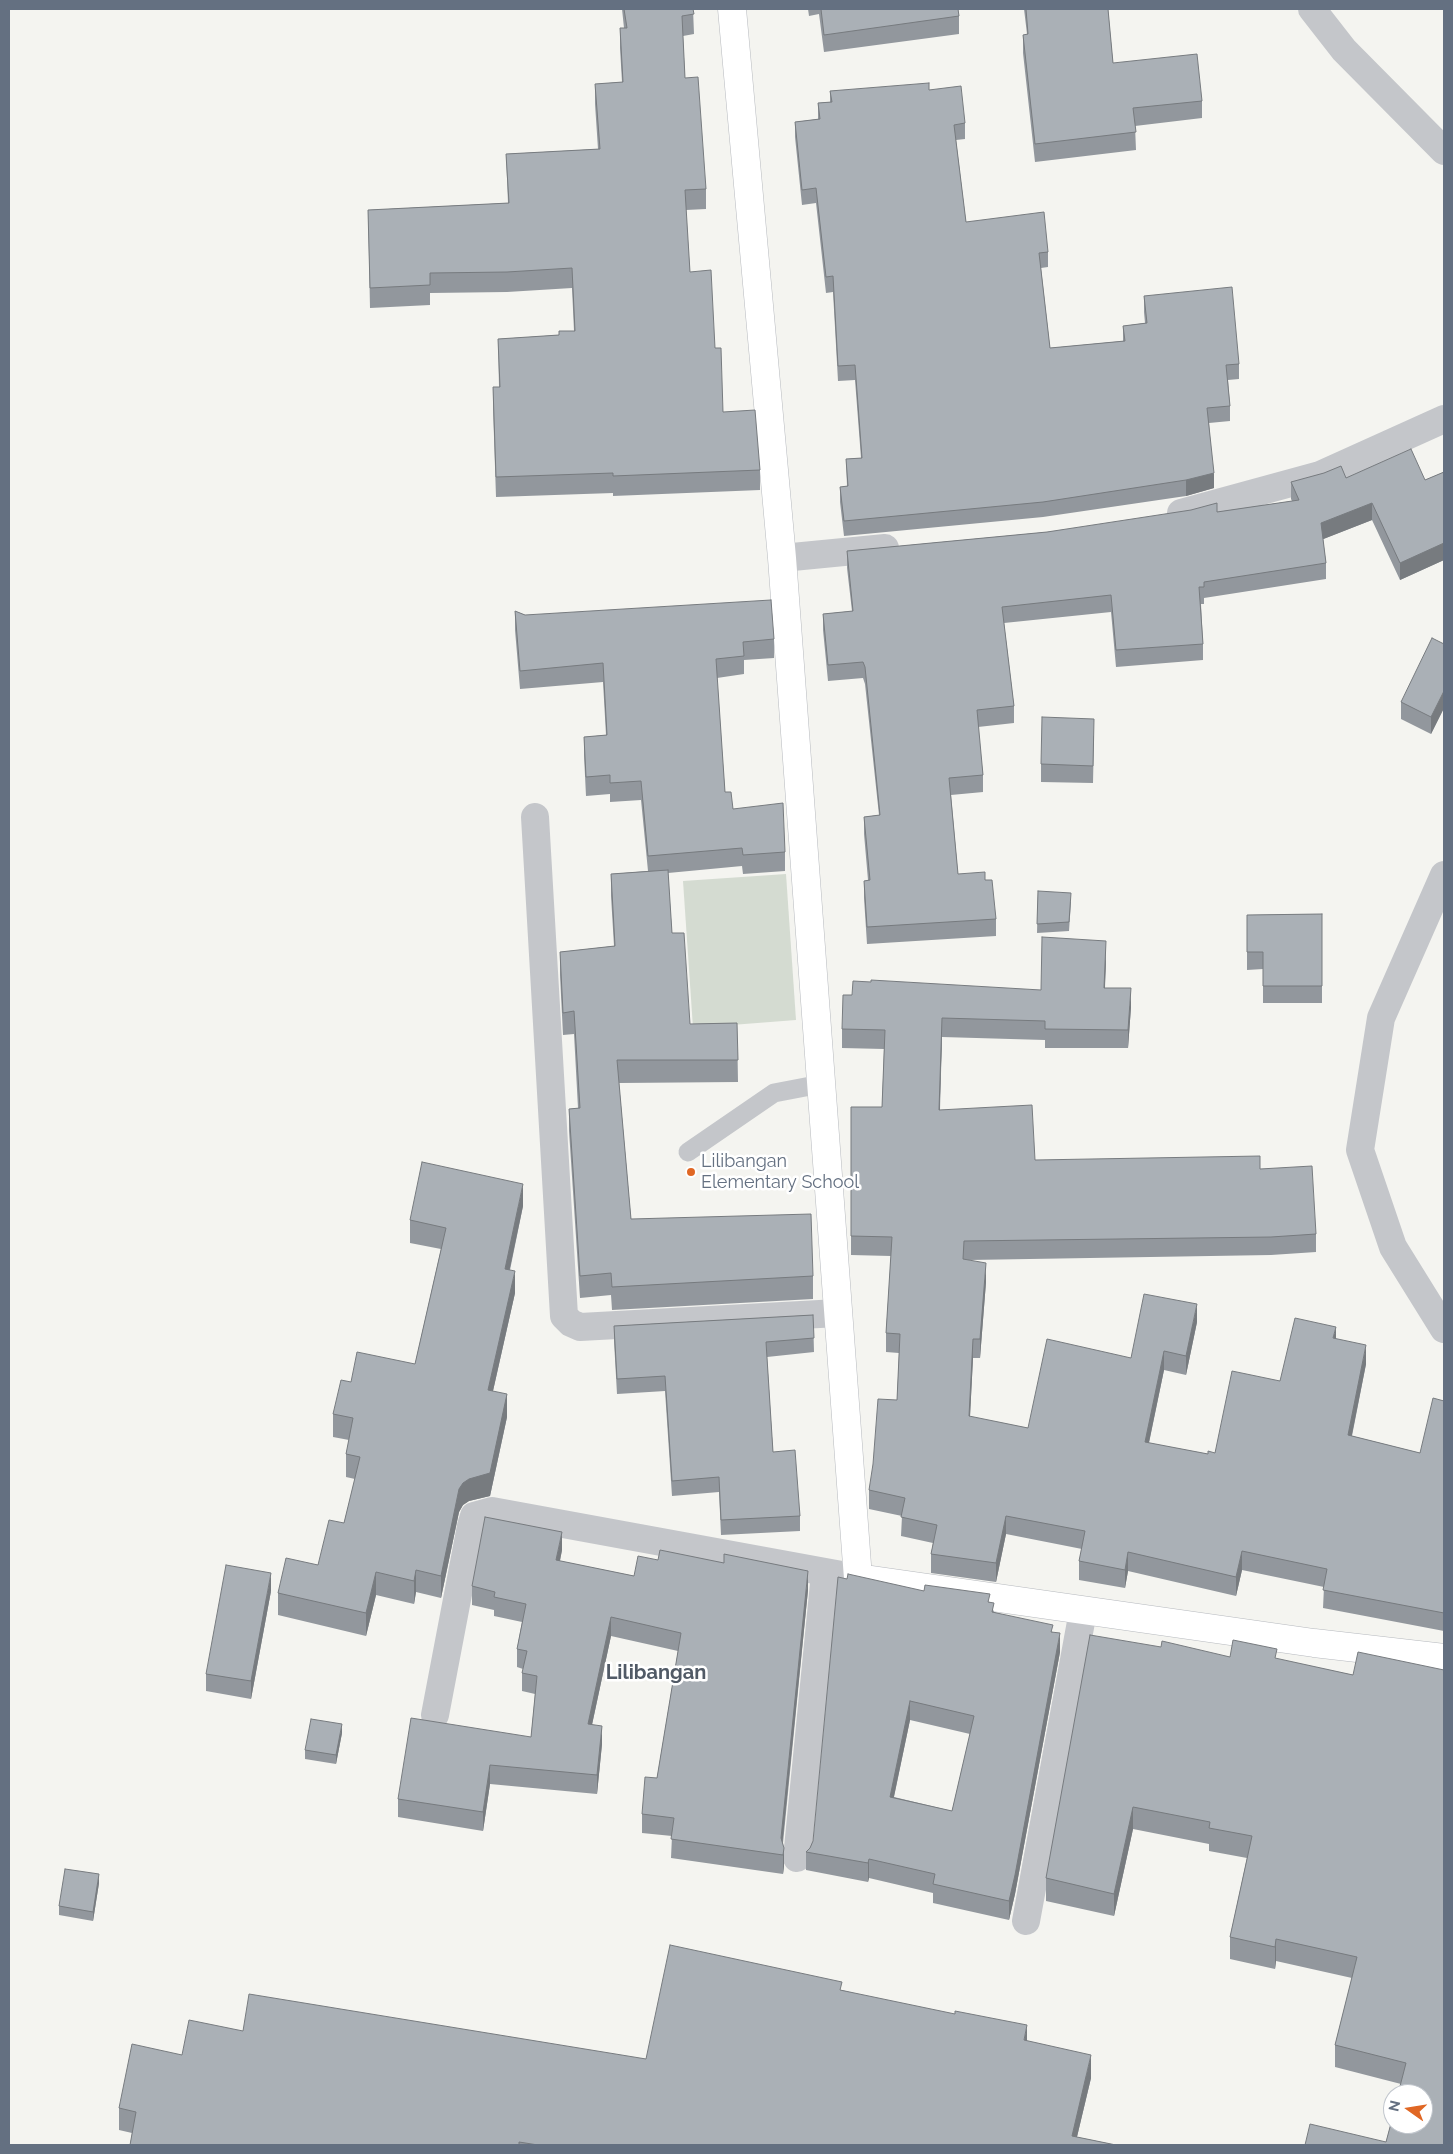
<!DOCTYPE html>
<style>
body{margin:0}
#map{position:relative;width:1453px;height:2154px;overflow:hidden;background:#f4f4f0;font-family:Raleway,sans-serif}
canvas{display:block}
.frame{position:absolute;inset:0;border:10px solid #647081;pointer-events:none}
.north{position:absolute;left:1383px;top:2084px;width:50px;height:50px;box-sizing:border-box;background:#fff;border:1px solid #c1c6cd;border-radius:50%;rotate:283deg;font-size:14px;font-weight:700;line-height:20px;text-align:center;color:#647081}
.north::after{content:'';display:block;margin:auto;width:18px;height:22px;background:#e06724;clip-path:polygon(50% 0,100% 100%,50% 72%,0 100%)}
</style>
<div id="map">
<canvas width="1453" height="2154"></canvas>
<div class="frame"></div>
<div class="north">N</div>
</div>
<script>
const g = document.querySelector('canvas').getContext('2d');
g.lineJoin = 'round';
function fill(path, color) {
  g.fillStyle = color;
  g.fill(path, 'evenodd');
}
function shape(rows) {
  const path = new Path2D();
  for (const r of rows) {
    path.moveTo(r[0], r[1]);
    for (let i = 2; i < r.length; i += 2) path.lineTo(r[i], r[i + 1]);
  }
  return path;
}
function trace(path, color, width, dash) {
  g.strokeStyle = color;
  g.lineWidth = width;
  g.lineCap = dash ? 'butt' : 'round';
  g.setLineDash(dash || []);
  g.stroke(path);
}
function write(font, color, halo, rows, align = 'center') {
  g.font = font + ' Raleway,sans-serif';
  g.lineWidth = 5;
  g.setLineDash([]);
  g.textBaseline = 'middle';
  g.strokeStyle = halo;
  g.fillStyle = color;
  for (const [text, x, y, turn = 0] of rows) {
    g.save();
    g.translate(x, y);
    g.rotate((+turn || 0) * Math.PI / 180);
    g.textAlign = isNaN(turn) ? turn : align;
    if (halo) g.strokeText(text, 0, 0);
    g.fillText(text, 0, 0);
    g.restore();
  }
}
fill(shape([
 [786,874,796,1020,693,1028,683,881]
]), '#d4dbd1');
const secondary = shape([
 [732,9,782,558,858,1578,1314,1643,1444,1658]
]);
trace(secondary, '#b6b9be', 29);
trace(shape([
 [688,1152,774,1093,821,1084]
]), '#c4c6ca', 19);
trace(shape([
 [1312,9,1344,50,1444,151],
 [1181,513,1320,475,1444,419],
 [782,558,885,548],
 [535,817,564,1316,571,1323,580,1327,838,1313],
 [1444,875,1381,1018,1360,1150,1393,1247,1444,1329],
 [435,1715,471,1526,474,1516,492,1511,858,1578],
 [797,1858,825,1573],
 [1026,1921,1083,1611]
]), '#c4c6ca', 28);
trace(secondary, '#fff', 28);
fill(shape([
 [622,9,693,9,694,34,683,36,685,78,706,189,706,209,686,210,690,272,715,348,723,412,760,470,760,490,613,496,613,493,496,497,493,407,493,387,499,387,498,339,559,335,574,331,572,288,507,292,430,293,430,305,370,308,368,210,508,203,506,154,598,149,595,104,595,84,622,82,620,48,620,28,624,28],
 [808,9,958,9,959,16,959,34,824,52,819,14,809,16],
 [1024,9,1108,9,1113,63,1202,101,1202,118,1135,126,1136,150,1035,162,1023,53,1023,35,1027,34],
 [929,90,965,123,965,139,956,140,966,222,1048,252,1048,267,1041,268,1050,348,1123,341,1123,326,1145,323,1144,312,1144,296,1239,364,1239,379,1228,380,1230,406,1230,421,1209,423,1214,488,1186,496,1043,517,844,536,840,502,840,487,847,486,846,459,861,458,855,380,838,381,833,292,826,293,816,203,802,205,795,137,795,122,818,119,818,103,830,102,830,91],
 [1444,472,1444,560,1400,580,1372,520,1323,539,1326,563,1326,579,1204,598,1204,604,1201,604,1203,644,1203,660,1116,667,1111,612,1004,623,1014,706,1014,723,978,727,983,775,983,792,951,795,958,874,985,880,996,919,996,936,867,944,864,898,864,881,868,880,864,834,864,817,879,815,865,684,863,678,828,681,823,630,823,614,852,611,847,568,847,551,1047,532,1217,512,1292,501,1291,499,1291,482,1346,478,1425,480],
 [515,611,525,615,774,639,774,658,744,660,744,674,717,678,725,792,733,809,785,852,785,871,743,874,742,866,668,873,672,933,690,1024,737,1023,738,1082,619,1083,631,1219,813,1276,813,1299,612,1310,611,1295,580,1298,569,1131,569,1109,578,1108,574,1034,563,1035,560,975,560,952,614,946,611,896,611,874,648,871,641,800,610,802,610,794,586,796,584,755,584,737,606,735,603,682,520,689,515,630],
 [1444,644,1444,708,1431,734,1401,719,1401,702],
 [1094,736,1093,783,1041,782,1041,764],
 [1038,891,1071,902,1069,931,1037,933],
 [1322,914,1322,1003,1263,1003,1263,969,1247,970,1247,915],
 [1106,960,1105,988,1131,1007,1128,1048,1045,1048,1045,1040,942,1037,940,1110,1035,1160,1260,1169,1316,1234,1316,1252,1271,1255,969,1260,986,1282,980,1358,973,1358,970,1417,1028,1428,1131,1358,1197,1322,1186,1375,1164,1370,1149,1443,1208,1454,1215,1453,1280,1381,1336,1339,1366,1364,1352,1436,1420,1453,1444,1401,1444,1631,1323,1608,1324,1587,1242,1570,1236,1596,1128,1571,1125,1588,1079,1580,1079,1561,1082,1549,1006,1534,996,1582,931,1573,931,1554,933,1543,901,1536,902,1516,869,1509,869,1490,897,1400,899,1353,886,1352,886,1333,891,1256,851,1255,851,1107,882,1107,884,1049,842,1048,842,1029,852,995,1041,990],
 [523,1206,510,1270,515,1293,493,1391,507,1417,490,1496,469,1501,463,1505,459,1512,441,1598,416,1592,414,1604,376,1595,366,1636,278,1615,278,1593,318,1565,344,1523,355,1479,346,1477,346,1454,349,1440,333,1437,333,1414,351,1382,415,1364,441,1249,410,1243,410,1220],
 [813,1315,814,1352,767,1357,773,1452,800,1516,800,1531,721,1535,719,1492,672,1496,665,1391,617,1394,614,1341,614,1326],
 [562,1550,560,1561,634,1576,658,1560,724,1563,724,1554,808,1590,783,1843,784,1866,783,1874,671,1858,672,1836,642,1833,642,1814,657,1778,678,1651,611,1636,592,1725,602,1744,597,1794,490,1784,483,1831,398,1817,398,1799,531,1737,535,1694,522,1691,522,1673,523,1669,517,1667,517,1649,522,1622,494,1616,494,1610,472,1605,472,1586],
 [271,1591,251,1699,206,1691,206,1674],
 [924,1591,990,1602,994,1612,1053,1632,1060,1652,1015,1894,1009,1920,933,1903,933,1893,869,1878,868,1882,806,1870,806,1852,810,1848],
 [910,1720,970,1734,952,1811,894,1797],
 [1161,1647,1230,1657,1277,1659,1353,1675,1444,2145,1386,2142,1401,2084,1335,2067,1335,2045,1352,1978,1276,1961,1275,1969,1230,1959,1230,1937,1247,1858,1209,1851,1209,1844,1133,1829,1114,1916,1046,1901,1046,1878],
 [342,1733,336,1764,305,1759,305,1750],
 [99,1883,93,1921,59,1915,59,1906],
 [842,1990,1027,2041,1091,2078,1077,2137,1116,2145,130,2145,132,2133,119,2130,119,2108,182,2055,243,2031,646,2059]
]), '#92979d');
fill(shape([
 [1214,473,1214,488,1186,496,1186,480],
 [1372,503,1372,520,1321,540,1321,523],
 [1444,543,1444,560,1400,580,1400,563],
 [1444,691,1444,708,1431,734,1431,717],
 [1106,941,1106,960,1104,1006,1104,988],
 [1131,988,1131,1007,1128,1048,1128,1030],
 [942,1018,942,1037,939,1129,939,1110],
 [523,1184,523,1206,505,1291,505,1269],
 [986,1263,986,1282,980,1358,980,1339],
 [515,1271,515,1293,488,1413,488,1390],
 [1197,1304,1197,1322,1186,1375,1186,1356],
 [1336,1327,1336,1346,1333,1338],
 [973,1339,973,1358,969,1435,969,1416],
 [1366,1345,1366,1364,1348,1454,1348,1435],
 [1164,1351,1164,1370,1145,1461,1145,1442],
 [507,1394,507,1417,490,1496,469,1501,463,1505,459,1512,441,1598,441,1576,459,1489,463,1483,469,1479],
 [1006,1516,1006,1534,996,1582,996,1563],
 [562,1532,562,1550,556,1579,556,1560],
 [1242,1551,1242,1570,1236,1596,1236,1577],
 [1128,1552,1128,1571,1125,1588,1125,1570],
 [416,1570,416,1592,414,1604,414,1581],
 [808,1571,808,1590,781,1856,781,1838],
 [376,1572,376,1595,366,1636,366,1613],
 [271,1573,271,1591,251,1699,251,1681],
 [611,1617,611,1636,588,1743,588,1724],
 [1060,1633,1060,1652,1015,1894,1009,1920,1009,1901],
 [910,1701,910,1720,890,1815,890,1797],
 [342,1724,342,1733,336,1764,336,1755],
 [602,1726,602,1744,597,1794,597,1775],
 [490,1765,490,1784,483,1831,483,1812],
 [1133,1807,1133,1829,1114,1916,1114,1894],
 [784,1848,784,1866,783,1874,783,1855],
 [869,1859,869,1878,868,1882,868,1863],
 [99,1874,99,1883,93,1921,93,1912],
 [1276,1939,1276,1961,1275,1969,1275,1947],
 [1027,2025,1027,2047,1024,2040],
 [1091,2055,1091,2078,1075,2145,1072,2136]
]), '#777b7f');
const building = shape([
 [624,9,693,9,694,14,682,16,685,78,698,77,706,189,685,190,690,272,711,270,715,348,721,348,723,412,755,410,760,470,613,476,613,473,496,477,493,387,500,387,498,339,559,335,559,331,575,331,572,268,507,272,430,273,430,285,370,288,368,210,509,203,506,154,600,149,595,84,623,82,620,28,627,28,624,9],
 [821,9,958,9,959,16,824,35,821,9],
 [1026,9,1108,9,1113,63,1197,54,1202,101,1133,108,1136,132,1035,144,1023,35,1028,34,1026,9],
 [929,83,929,90,961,86,965,123,954,125,966,222,1044,212,1048,252,1039,253,1050,348,1125,341,1123,326,1147,323,1144,296,1232,287,1239,364,1226,365,1230,406,1207,408,1214,473,1186,480,1043,502,844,521,840,487,848,486,846,459,862,458,855,365,838,366,833,276,826,277,816,188,802,190,795,122,820,119,818,103,832,102,830,91,929,83],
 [1411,449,1425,480,1444,472,1444,543,1400,563,1372,503,1321,523,1326,563,1204,582,1204,587,1199,587,1203,644,1116,650,1111,595,1002,607,1014,706,977,710,983,775,949,778,958,874,985,872,985,880,992,880,996,919,867,927,864,881,870,880,864,817,880,815,865,667,863,662,828,665,823,614,853,611,847,551,1047,532,1191,510,1217,503,1217,512,1299,500,1291,482,1324,473,1341,466,1346,478,1411,449],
 [771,600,774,639,743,642,744,656,716,659,725,792,731,792,733,809,783,803,785,852,743,855,742,848,648,856,641,781,610,783,610,775,586,777,584,737,607,735,603,663,520,671,515,611,525,615,771,600],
 [1432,638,1444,644,1444,691,1431,717,1401,702,1432,638],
 [1042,717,1094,719,1093,766,1041,764,1042,717],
 [668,870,672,933,684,933,690,1024,737,1023,738,1060,617,1060,631,1219,811,1214,813,1276,612,1287,611,1273,580,1276,569,1109,580,1108,574,1011,563,1013,560,952,615,946,611,874,668,870],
 [1038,891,1071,893,1069,922,1037,924,1038,891],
 [1322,914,1322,986,1263,986,1263,952,1247,952,1247,915,1322,914],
 [1042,937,1106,941,1104,988,1131,988,1128,1030,1045,1029,1045,1021,942,1018,939,1110,1032,1105,1035,1160,1260,1156,1260,1169,1312,1166,1316,1234,1271,1237,964,1241,963,1259,986,1263,980,1339,973,1339,969,1416,1028,1428,1047,1339,1131,1358,1144,1294,1197,1304,1186,1356,1164,1351,1145,1442,1208,1454,1208,1451,1215,1453,1232,1371,1280,1381,1295,1318,1336,1327,1333,1338,1366,1345,1348,1435,1420,1453,1433,1398,1444,1401,1444,1613,1323,1590,1327,1569,1242,1551,1236,1577,1128,1552,1125,1570,1079,1561,1085,1531,1006,1516,996,1563,931,1554,937,1525,901,1517,905,1498,869,1490,873,1464,878,1399,897,1400,900,1334,886,1333,892,1237,851,1236,851,1107,882,1107,885,1030,842,1029,843,995,852,995,853,981,871,982,871,980,1041,990,1042,937],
 [422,1162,523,1184,505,1269,515,1271,488,1390,507,1394,490,1473,469,1479,463,1483,459,1489,441,1576,416,1570,414,1581,376,1572,366,1613,278,1593,286,1558,318,1565,329,1520,344,1523,360,1457,346,1454,353,1418,333,1414,341,1380,351,1382,357,1352,415,1364,446,1228,410,1220,422,1162],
 [813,1315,814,1338,766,1342,773,1452,795,1450,800,1516,721,1520,719,1477,672,1481,665,1376,617,1379,614,1326,813,1315],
 [485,1517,562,1532,556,1560,634,1576,638,1556,658,1560,660,1550,724,1563,724,1554,808,1571,781,1838,784,1848,783,1855,671,1839,674,1818,642,1814,645,1777,657,1778,681,1633,611,1617,588,1724,602,1726,597,1775,490,1765,483,1812,398,1799,411,1718,531,1737,537,1676,522,1673,527,1651,517,1649,526,1604,494,1597,495,1592,472,1586,485,1517],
 [226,1565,271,1573,251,1681,206,1674,226,1565],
 [848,1574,924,1591,925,1585,990,1594,988,1602,994,1603,992,1612,1053,1625,1051,1632,1060,1633,1015,1875,1009,1901,933,1884,935,1874,869,1859,868,1863,806,1852,810,1848,813,1841,838,1577,847,1579,848,1574],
 [910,1701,974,1716,952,1811,890,1797,910,1701],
 [1090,1635,1161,1647,1162,1641,1230,1657,1233,1640,1277,1649,1275,1658,1353,1675,1358,1652,1444,1670,1444,2145,1305,2145,1310,2124,1386,2142,1393,2116,1393,2124,1423,2124,1423,2094,1398,2094,1406,2063,1335,2045,1357,1957,1276,1939,1275,1947,1230,1937,1252,1836,1209,1828,1210,1822,1133,1807,1114,1894,1046,1878,1090,1635],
 [311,1719,342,1724,336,1755,305,1750,311,1719],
 [65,1869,99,1874,93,1912,59,1906,65,1869],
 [670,1945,842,1982,840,1990,955,2014,955,2011,1027,2025,1024,2040,1091,2055,1072,2136,1116,2145,538,2145,519,2142,519,2145,130,2145,136,2112,119,2108,132,2044,182,2055,189,2020,243,2031,249,1994,646,2059,670,1945]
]);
fill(building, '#aab0b6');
trace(building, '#777b7f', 1);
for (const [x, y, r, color] of [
 [691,1172,5,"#e06724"]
]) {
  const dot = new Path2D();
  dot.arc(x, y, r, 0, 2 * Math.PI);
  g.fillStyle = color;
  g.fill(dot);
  trace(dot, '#fff', 2);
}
write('18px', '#647081', '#fff', [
 ["Lilibangan",701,1162],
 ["Elementary School",701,1183]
], 'left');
write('bold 20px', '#515a66', '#fff', [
 ["Lilibangan",656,1673]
]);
</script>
